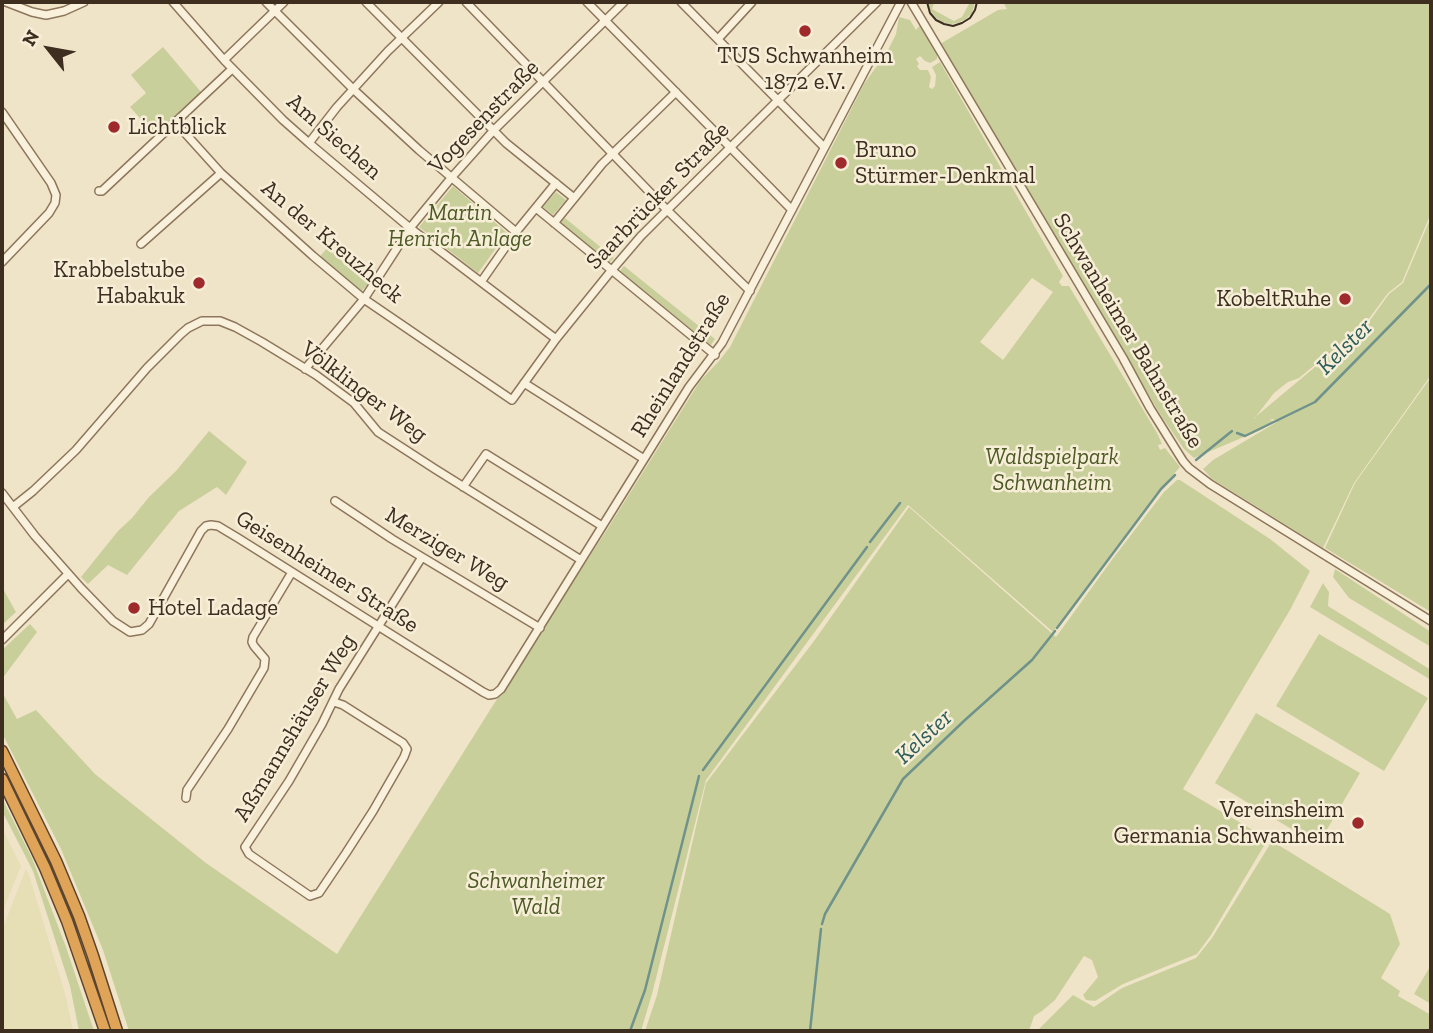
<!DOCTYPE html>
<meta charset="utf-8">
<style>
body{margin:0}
#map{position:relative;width:1433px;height:1033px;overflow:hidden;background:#f0e4c8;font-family:"Zilla Slab",serif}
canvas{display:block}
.frame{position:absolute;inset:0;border:4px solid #3d2e20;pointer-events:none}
.north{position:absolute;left:14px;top:14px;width:70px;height:70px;-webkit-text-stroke:5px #f7eed8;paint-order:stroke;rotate:301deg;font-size:19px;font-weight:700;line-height:28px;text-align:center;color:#3d2e20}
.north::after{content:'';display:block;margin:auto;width:24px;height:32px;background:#3d2e20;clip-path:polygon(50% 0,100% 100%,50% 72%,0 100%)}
</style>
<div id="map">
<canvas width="1433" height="1033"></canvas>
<div class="frame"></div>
<div class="north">N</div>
</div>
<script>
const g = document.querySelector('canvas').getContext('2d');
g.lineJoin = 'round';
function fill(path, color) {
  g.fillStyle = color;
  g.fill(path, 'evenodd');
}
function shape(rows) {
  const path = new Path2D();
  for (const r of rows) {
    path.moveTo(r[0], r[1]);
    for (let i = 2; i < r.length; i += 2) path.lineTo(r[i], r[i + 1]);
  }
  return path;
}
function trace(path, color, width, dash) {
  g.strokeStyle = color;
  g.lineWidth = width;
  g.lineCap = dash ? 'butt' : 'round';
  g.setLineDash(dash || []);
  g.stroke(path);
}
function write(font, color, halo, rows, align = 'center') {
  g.font = font + ' "Zilla Slab",serif';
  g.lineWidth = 5;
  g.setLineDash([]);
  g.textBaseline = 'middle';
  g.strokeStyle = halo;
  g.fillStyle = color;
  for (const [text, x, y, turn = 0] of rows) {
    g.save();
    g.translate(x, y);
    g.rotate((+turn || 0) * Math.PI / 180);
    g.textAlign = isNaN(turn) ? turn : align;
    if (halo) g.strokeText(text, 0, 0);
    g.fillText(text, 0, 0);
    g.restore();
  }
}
fill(shape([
 [2,828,21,866,2,913],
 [26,869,29,875,66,997,73,1031,2,1031,2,930]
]), '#e6deb5');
fill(shape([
 [928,2,934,3,932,9,954,21,962,17,970,2,975,2,972,13,966,19,958,23,950,24,942,22,935,17,930,10],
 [1003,2,1431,2,1431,213,1402,282,1388,293,1365,324,1368,323,1389,294,1403,283,1431,217,1431,375,1354,483,1323,548,1212,479,1203,469,1213,460,1277,422,1273,419,1269,420,1274,421,1263,429,1194,458,1184,449,1162,417,940,44,998,10,1007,9],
 [1363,327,1254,418,1254,419,1274,393,1288,382,1299,378,1311,368],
 [899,17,910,20,916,30,920,25,937,53,937,59,930,63,925,61,920,56,916,59,919,64,917,66,920,70,928,70,931,77,929,87,932,89,935,86,936,75,932,67,940,62,1063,276,1059,282,1062,286,1069,286,1157,433,1162,444,1158,445,1160,450,1165,448,1180,467,1155,495,1053,632,908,505,706,780,652,994,641,1031,129,1031,103,950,61,849,2,733,2,692,17,719,36,710,95,774,206,863,337,954,490,710,608,528,700,381,719,361,730,347,864,84,887,52,896,34],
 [1032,278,1053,292,1003,360,980,342],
 [163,47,201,92,155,135,130,107,146,93,131,75],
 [453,186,507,233,478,273,419,227],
 [556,192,566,200,553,215,543,207],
 [565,218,614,258,609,263,560,223],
 [327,248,368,284,360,293,318,259],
 [624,266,715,339,711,345,620,271],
 [1431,377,1431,612,1325,548,1355,483],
 [209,431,247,462,226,495,217,487,179,511,127,575,108,565,88,584,81,577,118,531,132,518,149,497,176,471],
 [1177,480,1180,480,1270,539,1310,571,1290,610,1183,789,1268,839,1211,935,1197,954,1123,984,1095,1001,1086,1000,1083,995,1098,977,1092,960,1084,956,1055,1000,1042,1011,1034,1016,1029,1031,645,1031,657,995,706,783,814,641,909,507,1056,637,1114,557,1164,492],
 [1335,569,1431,632,1431,647,1349,598,1333,577],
 [1323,583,1329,592,1328,606,1431,670,1431,680,1310,607],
 [2,587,16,612,2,625],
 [30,624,37,632,2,679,2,650],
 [1319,634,1428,698,1384,771,1276,706],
 [1256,713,1360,773,1318,845,1215,783],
 [2,798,32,858,66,947,94,1031,79,1031,70,986,33,871,2,811],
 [1272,841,1390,914,1400,944,1381,978,1400,991,1398,996,1431,1015,1431,1031,1037,1031,1073,995,1094,1007,1122,988,1196,958,1212,938],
 [1431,965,1431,1004,1414,994]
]), '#c9cf9b');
trace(shape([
 [1237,433,1245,436,1315,402,1431,284],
 [1196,460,1232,431],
 [870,542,900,503],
 [1057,628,1161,489,1175,475],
 [703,770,867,547],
 [822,924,825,914,903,779,965,720,1032,660,1055,631],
 [630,1031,645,990,699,776],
 [810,1031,821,929]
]), '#6f938a', 2.5);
const minor = shape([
 [6,2,32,12,46,15,64,11,84,2],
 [173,2,224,60,283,120,309,143,410,228,556,339],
 [266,2,353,89,419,150,516,232],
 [366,2,506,143,574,198],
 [466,2,667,210,750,291],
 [587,2,792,210],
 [681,2,824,147],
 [911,2,1123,358,1150,408,1183,461,1189,468,1210,484,1431,621],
 [718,39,752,2],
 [224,60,284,2],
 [2,112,51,183,56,195,55,203,49,213,2,262],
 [175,122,221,173,313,256,364,299,512,400,556,339,611,271,641,236,877,2],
 [309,143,337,107,388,51,439,2],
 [99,191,102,191,232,69],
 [536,208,715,355],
 [554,223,602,164,676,92],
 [141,244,221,173],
 [481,282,516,232,556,183],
 [305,369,364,299,410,228,452,177,493,131,624,2],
 [524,383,644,459],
 [463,487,486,454,602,526],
 [2,493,35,536,81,588,113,621,130,632,142,630,149,624,201,531,206,526,211,525,218,526,238,538,483,692,489,695,495,694,501,689,669,419,689,387,722,343,901,2],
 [335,501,392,539,540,628],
 [13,507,33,491,76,450,147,368,181,334,188,328,202,321,220,321,235,327,262,342,316,375,354,403,378,432,435,469,581,560],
 [2,640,68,574],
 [334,702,343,705,403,743,407,749,404,757,373,811,346,853,319,893,310,896,249,854,245,847,289,781,322,724,339,689,422,557],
 [186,798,187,790,228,729,264,668,265,659,254,646,252,642,253,637,292,572]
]);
const highway = shape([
 [2,751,56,861,79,916,93,956,117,1031],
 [2,779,45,868,67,921,105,1031]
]);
trace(minor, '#8d765c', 10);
trace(highway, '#5b4430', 13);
trace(minor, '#faf1dc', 7);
trace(highway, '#e0a458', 10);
trace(shape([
 [927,2,930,13,936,20,944,24,953,26,962,23,970,18,975,10,977,2]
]), '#3d2e20', 2);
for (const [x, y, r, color] of [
 [805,31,7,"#9e2a2b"],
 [114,127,7,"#9e2a2b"],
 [841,163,7,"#9e2a2b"],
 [199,283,7,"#9e2a2b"],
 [1345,299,7,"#9e2a2b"],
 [134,608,7,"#9e2a2b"],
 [1358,823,7,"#9e2a2b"]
]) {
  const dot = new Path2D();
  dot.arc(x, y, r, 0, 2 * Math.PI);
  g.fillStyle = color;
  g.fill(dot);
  trace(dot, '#f7eed8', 2.5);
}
write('23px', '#3d2e20', '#f7eed8', [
 ["TUS Schwanheim",805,56,"center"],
 ["1872 e.V.",805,82,"center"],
 ["Lichtblick",128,127],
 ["Bruno",855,150],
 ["Stürmer-Denkmal",855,176],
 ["Krabbelstube",185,270,"right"],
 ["Habakuk",185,296,"right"],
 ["KobeltRuhe",1331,299,"right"],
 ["Hotel Ladage",148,608],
 ["Vereinsheim",1344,810,"right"],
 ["Germania Schwanheim",1344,836,"right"]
], 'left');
write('23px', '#3d2e20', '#f7eed8', [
 ["Vogesenstraße",484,117,-46],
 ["Am Siechen",334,137,41],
 ["Saarbrücker Straße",658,196,-46],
 ["An der Kreuzheck",332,242,40],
 ["Schwanheimer Bahnstraße",1128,331,59],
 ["Rheinlandstraße",681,365,-58],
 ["Völklinger Weg",364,392,37],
 ["Merziger Weg",447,549,31],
 ["Geisenheimer Straße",327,572,32],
 ["Aßmannshäuser Weg",295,728,-59]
]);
write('italic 23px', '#4d5a26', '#f7eed8', [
 ["Martin",460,213],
 ["Henrich Anlage",460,239],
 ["Waldspielpark",1052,457],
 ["Schwanheim",1052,483],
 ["Schwanheimer",536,881],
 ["Wald",536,907]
]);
write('italic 24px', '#2f5d5a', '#f7eed8', [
 ["Kelster",1345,347,-45],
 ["Kelster",924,737,-43]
]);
</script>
